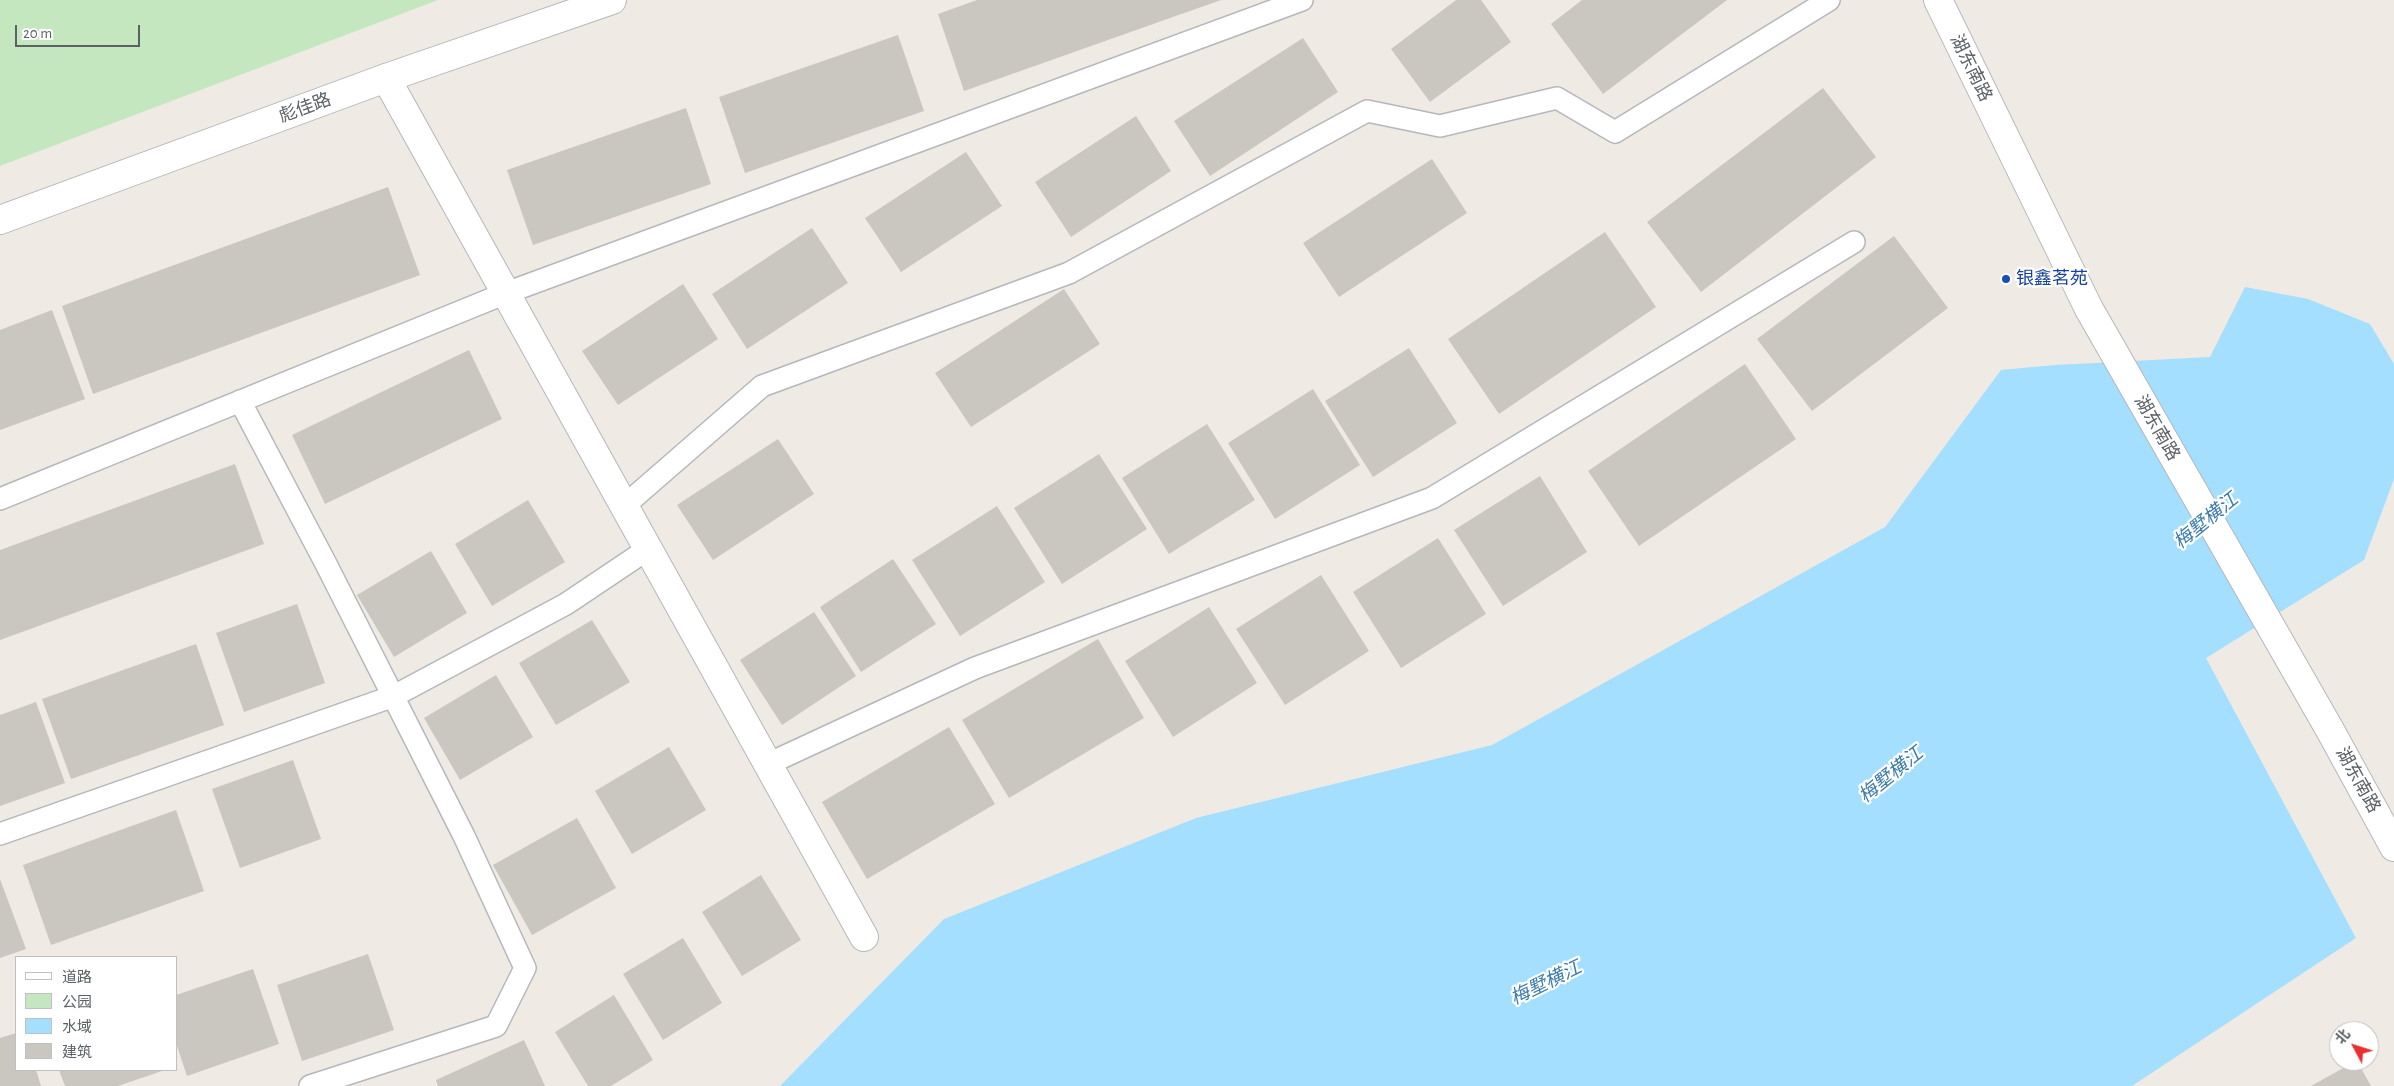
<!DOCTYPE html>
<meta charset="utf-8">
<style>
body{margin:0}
#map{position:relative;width:2394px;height:1086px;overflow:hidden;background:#efebe4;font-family:"Alegreya Sans","Noto Sans SC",sans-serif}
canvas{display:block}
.legend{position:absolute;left:15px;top:956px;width:162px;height:115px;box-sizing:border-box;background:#fff;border:1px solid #bec0c1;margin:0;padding:6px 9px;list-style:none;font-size:15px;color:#5c6165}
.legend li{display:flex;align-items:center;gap:10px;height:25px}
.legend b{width:25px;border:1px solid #bec0c1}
.north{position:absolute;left:2329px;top:1021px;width:50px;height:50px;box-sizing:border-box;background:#fff;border:1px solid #bec0c1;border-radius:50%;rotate:310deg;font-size:14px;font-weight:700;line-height:20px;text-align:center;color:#5c6165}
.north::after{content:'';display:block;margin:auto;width:18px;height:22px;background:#eb2e30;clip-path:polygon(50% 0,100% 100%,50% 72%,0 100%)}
.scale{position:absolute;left:15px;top:25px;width:125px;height:22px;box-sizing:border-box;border:2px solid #5c6165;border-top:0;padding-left:6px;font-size:15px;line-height:18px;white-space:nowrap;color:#5c6165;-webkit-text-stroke:4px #fff;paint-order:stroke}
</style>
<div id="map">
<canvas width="2394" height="1086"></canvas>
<ul class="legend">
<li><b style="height:6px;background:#fff"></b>道路</li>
<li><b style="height:14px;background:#c4e7c0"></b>公园</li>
<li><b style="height:14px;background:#a4dfff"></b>水域</li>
<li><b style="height:14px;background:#cac6c0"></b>建筑</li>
</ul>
<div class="north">北</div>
<div class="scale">20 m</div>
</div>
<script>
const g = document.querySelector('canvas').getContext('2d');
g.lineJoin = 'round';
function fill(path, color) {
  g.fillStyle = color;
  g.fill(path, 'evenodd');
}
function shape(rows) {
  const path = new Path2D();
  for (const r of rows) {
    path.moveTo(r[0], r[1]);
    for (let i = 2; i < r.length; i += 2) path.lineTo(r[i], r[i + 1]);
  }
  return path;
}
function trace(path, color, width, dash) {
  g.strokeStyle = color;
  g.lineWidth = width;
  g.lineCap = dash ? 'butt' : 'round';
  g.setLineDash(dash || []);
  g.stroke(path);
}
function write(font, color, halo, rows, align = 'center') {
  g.font = font + ' "Alegreya Sans","Noto Sans SC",sans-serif';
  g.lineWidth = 4.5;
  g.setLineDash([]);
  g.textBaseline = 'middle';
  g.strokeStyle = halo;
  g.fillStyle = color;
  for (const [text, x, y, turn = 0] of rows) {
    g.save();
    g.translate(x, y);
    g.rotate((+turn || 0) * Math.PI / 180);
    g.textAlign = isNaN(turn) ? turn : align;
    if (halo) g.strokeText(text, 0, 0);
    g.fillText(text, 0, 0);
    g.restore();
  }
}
fill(shape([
 [0,0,438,0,0,166]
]), '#c4e7c0');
fill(shape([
 [2245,287,2308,299,2370,324,2394,364,2394,479,2364,560,2206,658,2356,938,2132,1086,780,1086,944,919,1196,818,1492,745,1885,527,2001,370,2055,365,2210,357]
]), '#a4dfff');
fill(shape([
 [977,0,1221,0,964,91,938,14],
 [1456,0,1481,0,1511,42,1430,102,1391,49],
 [1582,0,1727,0,1603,94,1551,24],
 [898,35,924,111,745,173,719,97],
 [1303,38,1338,92,1210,176,1174,121],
 [1823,88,1876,157,1701,292,1647,222],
 [686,108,711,184,533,245,507,170],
 [1136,116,1171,171,1071,237,1035,182],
 [966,152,1002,206,901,272,865,218],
 [1432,159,1467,213,1339,297,1303,243],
 [388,187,420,275,93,394,62,306],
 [812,228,848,283,747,349,712,294],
 [1605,232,1656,307,1499,414,1448,339],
 [1894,236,1948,308,1812,411,1757,339],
 [683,284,718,339,618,405,582,351],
 [1064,289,1100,344,971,427,935,373],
 [52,310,85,399,0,430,0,330],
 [1409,348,1457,423,1373,477,1325,401],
 [469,350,502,419,325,504,292,435],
 [1745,364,1796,439,1639,546,1588,471],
 [1313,389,1360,465,1275,519,1228,443],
 [1207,424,1255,500,1169,554,1122,478],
 [778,439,814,494,713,560,677,505],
 [1099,454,1147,529,1062,584,1014,508],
 [235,464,264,544,0,640,0,550],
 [1540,476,1587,552,1503,606,1454,530],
 [528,500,565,562,492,606,455,544],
 [997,506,1045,582,960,636,912,560],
 [1438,538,1486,614,1401,668,1353,592],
 [431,551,467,613,394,657,357,595],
 [893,559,936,624,861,672,820,607],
 [1321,575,1369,651,1285,705,1236,629],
 [297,604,325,683,244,712,216,633],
 [1209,607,1257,683,1173,737,1125,661],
 [814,612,856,676,782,725,740,660],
 [592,620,630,682,556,725,519,663],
 [1098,639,1144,718,1009,798,962,720],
 [196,644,224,725,71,779,42,699],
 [496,675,533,737,460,780,424,718],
 [36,702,65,783,0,806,0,715],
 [949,727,995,804,867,879,822,802],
 [669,747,706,810,632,854,595,791],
 [293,760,321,839,240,868,212,789],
 [176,810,204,891,51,945,23,865],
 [577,818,616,888,532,935,493,865],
 [761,875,801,940,742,976,702,912],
 [0,879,26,949,0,958],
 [683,938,722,1003,663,1040,623,974],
 [368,954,394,1030,302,1061,277,985],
 [253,969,279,1044,187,1076,176,1043,176,995],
 [614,995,653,1060,611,1086,588,1086,555,1032],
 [16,1033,16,1070,36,1070,41,1086,0,1086,0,1038],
 [524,1040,545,1086,438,1086,436,1080],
 [2357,1061,2371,1086,2311,1086,2356,1061],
 [59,1070,161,1070,162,1071,118,1086,65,1086]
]), '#cac6c0');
const service = shape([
 [240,401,325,562,464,836,525,968,496,1026,310,1086],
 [0,499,506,293,1302,0],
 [624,506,762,386,1069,273,1367,111,1440,126,1557,98,1615,132,1829,0],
 [768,764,975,668,1432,498,1854,242],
 [0,834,394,696,566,604,648,549]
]);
const minor = shape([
 [386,78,864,937]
]);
const tertiary = shape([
 [1938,0,2089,309,2330,730,2394,847],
 [0,220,386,78,612,0]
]);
trace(service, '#b4b7bb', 24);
trace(minor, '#b4b7bb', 30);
trace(tertiary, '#b4b7bb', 30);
trace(service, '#fff', 21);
trace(minor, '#fff', 28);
trace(tertiary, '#fff', 28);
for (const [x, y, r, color] of [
 [2006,279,5,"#1a4fb4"]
]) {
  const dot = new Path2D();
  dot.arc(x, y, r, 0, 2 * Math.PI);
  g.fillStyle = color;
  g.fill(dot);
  trace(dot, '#fff', 2);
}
write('18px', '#5c6165', '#fff', [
 ["湖东南路",1971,68,64],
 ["彪佳路",305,108,-20],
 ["湖东南路",2157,428,60],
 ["湖东南路",2358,780,61]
]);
write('18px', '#164399', '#fff', [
 ["银鑫茗苑",2016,279]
], 'left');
write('italic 19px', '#3c7baa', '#fff', [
 ["梅墅横江",2206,521,-39],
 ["梅墅横江",1891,775,-39],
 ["梅墅横江",1546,983,-26]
]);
</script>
